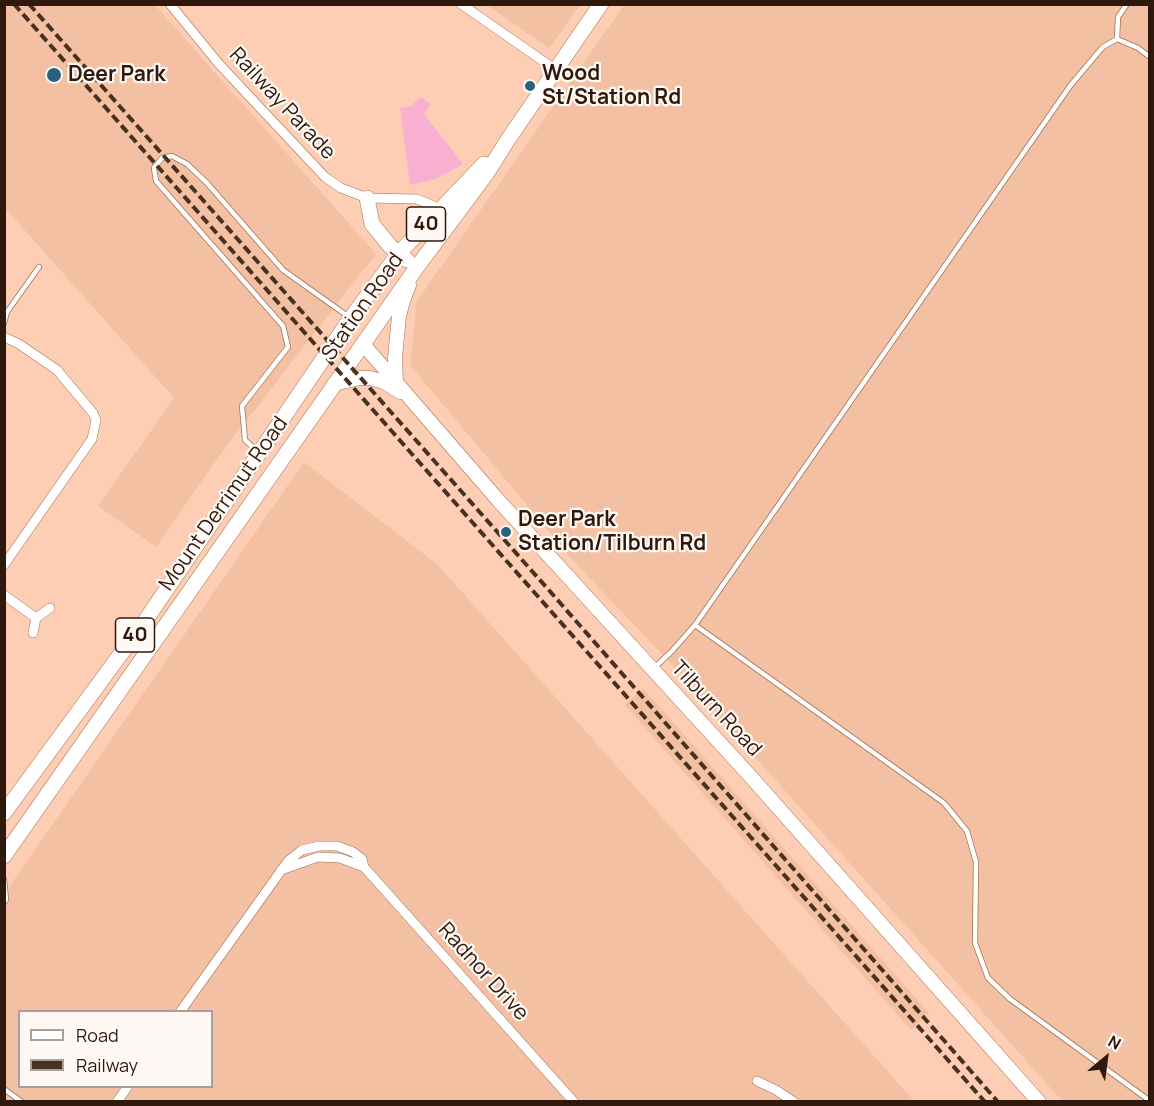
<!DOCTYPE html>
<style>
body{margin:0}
#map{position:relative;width:1154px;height:1106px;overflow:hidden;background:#fdceb3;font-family:Manrope,sans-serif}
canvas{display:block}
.frame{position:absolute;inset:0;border:6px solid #2e190c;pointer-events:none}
.legend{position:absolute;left:18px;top:1010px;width:195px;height:78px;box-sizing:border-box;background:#fff9f5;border:2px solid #ab9f98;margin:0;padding:8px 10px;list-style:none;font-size:18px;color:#2e190c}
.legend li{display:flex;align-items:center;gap:12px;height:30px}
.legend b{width:30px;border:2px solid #ab9f98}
.north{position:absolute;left:1076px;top:1028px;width:60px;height:60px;-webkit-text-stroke:4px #fff9f5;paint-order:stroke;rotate:29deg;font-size:16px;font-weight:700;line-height:24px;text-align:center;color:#2e190c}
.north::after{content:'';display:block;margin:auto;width:21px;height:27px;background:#2e190c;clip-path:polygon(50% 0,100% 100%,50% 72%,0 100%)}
</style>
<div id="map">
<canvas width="1154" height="1106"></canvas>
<div class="frame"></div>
<ul class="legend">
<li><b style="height:8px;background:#fff"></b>Road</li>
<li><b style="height:8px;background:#493122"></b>Railway</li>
</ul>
<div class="north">N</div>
</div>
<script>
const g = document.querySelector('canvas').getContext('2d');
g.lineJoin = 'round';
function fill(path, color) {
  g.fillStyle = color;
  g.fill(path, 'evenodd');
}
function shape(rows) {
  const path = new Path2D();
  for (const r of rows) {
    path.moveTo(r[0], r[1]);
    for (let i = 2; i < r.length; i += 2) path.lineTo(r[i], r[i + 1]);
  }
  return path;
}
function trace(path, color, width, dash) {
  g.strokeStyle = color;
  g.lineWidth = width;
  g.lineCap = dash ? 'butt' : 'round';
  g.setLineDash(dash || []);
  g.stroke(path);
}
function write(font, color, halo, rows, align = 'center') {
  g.font = font + ' Manrope,sans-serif';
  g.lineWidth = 4.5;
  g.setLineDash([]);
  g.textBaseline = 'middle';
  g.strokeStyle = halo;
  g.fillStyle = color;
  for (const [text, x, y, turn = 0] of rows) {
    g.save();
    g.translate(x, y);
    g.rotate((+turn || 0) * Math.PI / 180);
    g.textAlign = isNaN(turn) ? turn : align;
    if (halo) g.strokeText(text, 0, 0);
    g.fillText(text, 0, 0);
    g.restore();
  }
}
fill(shape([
 [4,5,155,5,376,254,222,452,156,547,98,506,174,398,5,208],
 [487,5,580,5,549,48],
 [624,5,1149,5,1149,1101,1062,1101,680,673,577,565,410,365,417,301],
 [304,462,438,565,914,1101,5,1102,5,893],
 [20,1012,212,1012,212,1086,20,1086],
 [643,688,929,1013,911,1030,625,705]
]), '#f4c0a3');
fill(shape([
 [421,97,431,104,424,114,463,164,436,179,410,185,400,108,411,106]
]), '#f9b0d0');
const lane = shape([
 [1117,39,1118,17,1127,4],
 [4,323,7,312,39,267],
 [256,450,245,440,242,406,288,347,283,326,156,181,154,168,162,158,172,156,187,164,207,183,283,270,349,317],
 [695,625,944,803,967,831,976,862,975,943,988,978,1010,999,1150,1101],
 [654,668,672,651,695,625,1070,86,1096,55,1103,47,1117,39,1138,48,1150,57],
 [4,879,6,900,4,902],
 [4,1089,22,1102]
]);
const street = shape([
 [170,4,219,64,325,177,341,188,367,198,417,199,443,210],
 [461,4,556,70],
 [4,337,19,344,57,370,93,413,96,420,92,439,4,565],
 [4,595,36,618],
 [33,633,36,618,50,608],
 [281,870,318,857,340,858,364,867,574,1102],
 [180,1012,288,861,302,850,319,846,337,846,353,852,362,859,364,867],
 [757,1081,776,1090,794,1102],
 [117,1102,128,1086]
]);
const secondary = shape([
 [363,344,498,500,751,777,1039,1102],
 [396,381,395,358,399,316,403,301,409,285],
 [334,384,360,378,370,378,384,382,400,392]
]);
const primary = shape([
 [367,198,372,224,390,246,407,260],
 [4,813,145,621,351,318,399,253,484,164],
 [4,856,417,267,487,173,509,138,601,4]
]);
trace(lane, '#a46f50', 6);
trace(street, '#a46f50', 10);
trace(secondary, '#a46f50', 15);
trace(primary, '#a46f50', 16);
trace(lane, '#fff', 4.5);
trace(street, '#fff', 9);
trace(secondary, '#fff', 14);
trace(primary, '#fff', 15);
trace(shape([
 [14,4,985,1102],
 [29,4,547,588,998,1102]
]), '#493122', 4, [9, 4.5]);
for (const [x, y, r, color] of [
 [54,75,8,"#29627c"],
 [530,86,6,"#29627c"],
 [506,532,6,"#29627c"]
]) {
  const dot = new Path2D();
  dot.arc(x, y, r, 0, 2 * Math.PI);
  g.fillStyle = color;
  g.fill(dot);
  trace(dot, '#fff9f5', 2);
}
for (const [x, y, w] of [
 [426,224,39],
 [135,635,39]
]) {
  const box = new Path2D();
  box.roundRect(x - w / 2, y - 17, w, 34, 4.5);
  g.fillStyle = '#fff9f5';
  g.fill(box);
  trace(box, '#2e190c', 1.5);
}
write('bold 20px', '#2e190c', null, [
 ["40",426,224],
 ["40",135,635]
]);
write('bold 21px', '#2e190c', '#fff9f5', [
 ["Wood",542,74],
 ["St/Station Rd",542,98],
 ["Deer Park",68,75],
 ["Deer Park",518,520],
 ["Station/Tilburn Rd",518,544]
], 'left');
write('21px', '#2e190c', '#fff9f5', [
 ["Railway Parade",282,104,47],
 ["Station Road",363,307,-55],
 ["Mount Derrimut Road",224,504,-55],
 ["Tilburn Road",716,709,47],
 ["Radnor Drive",483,972,48]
]);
</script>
